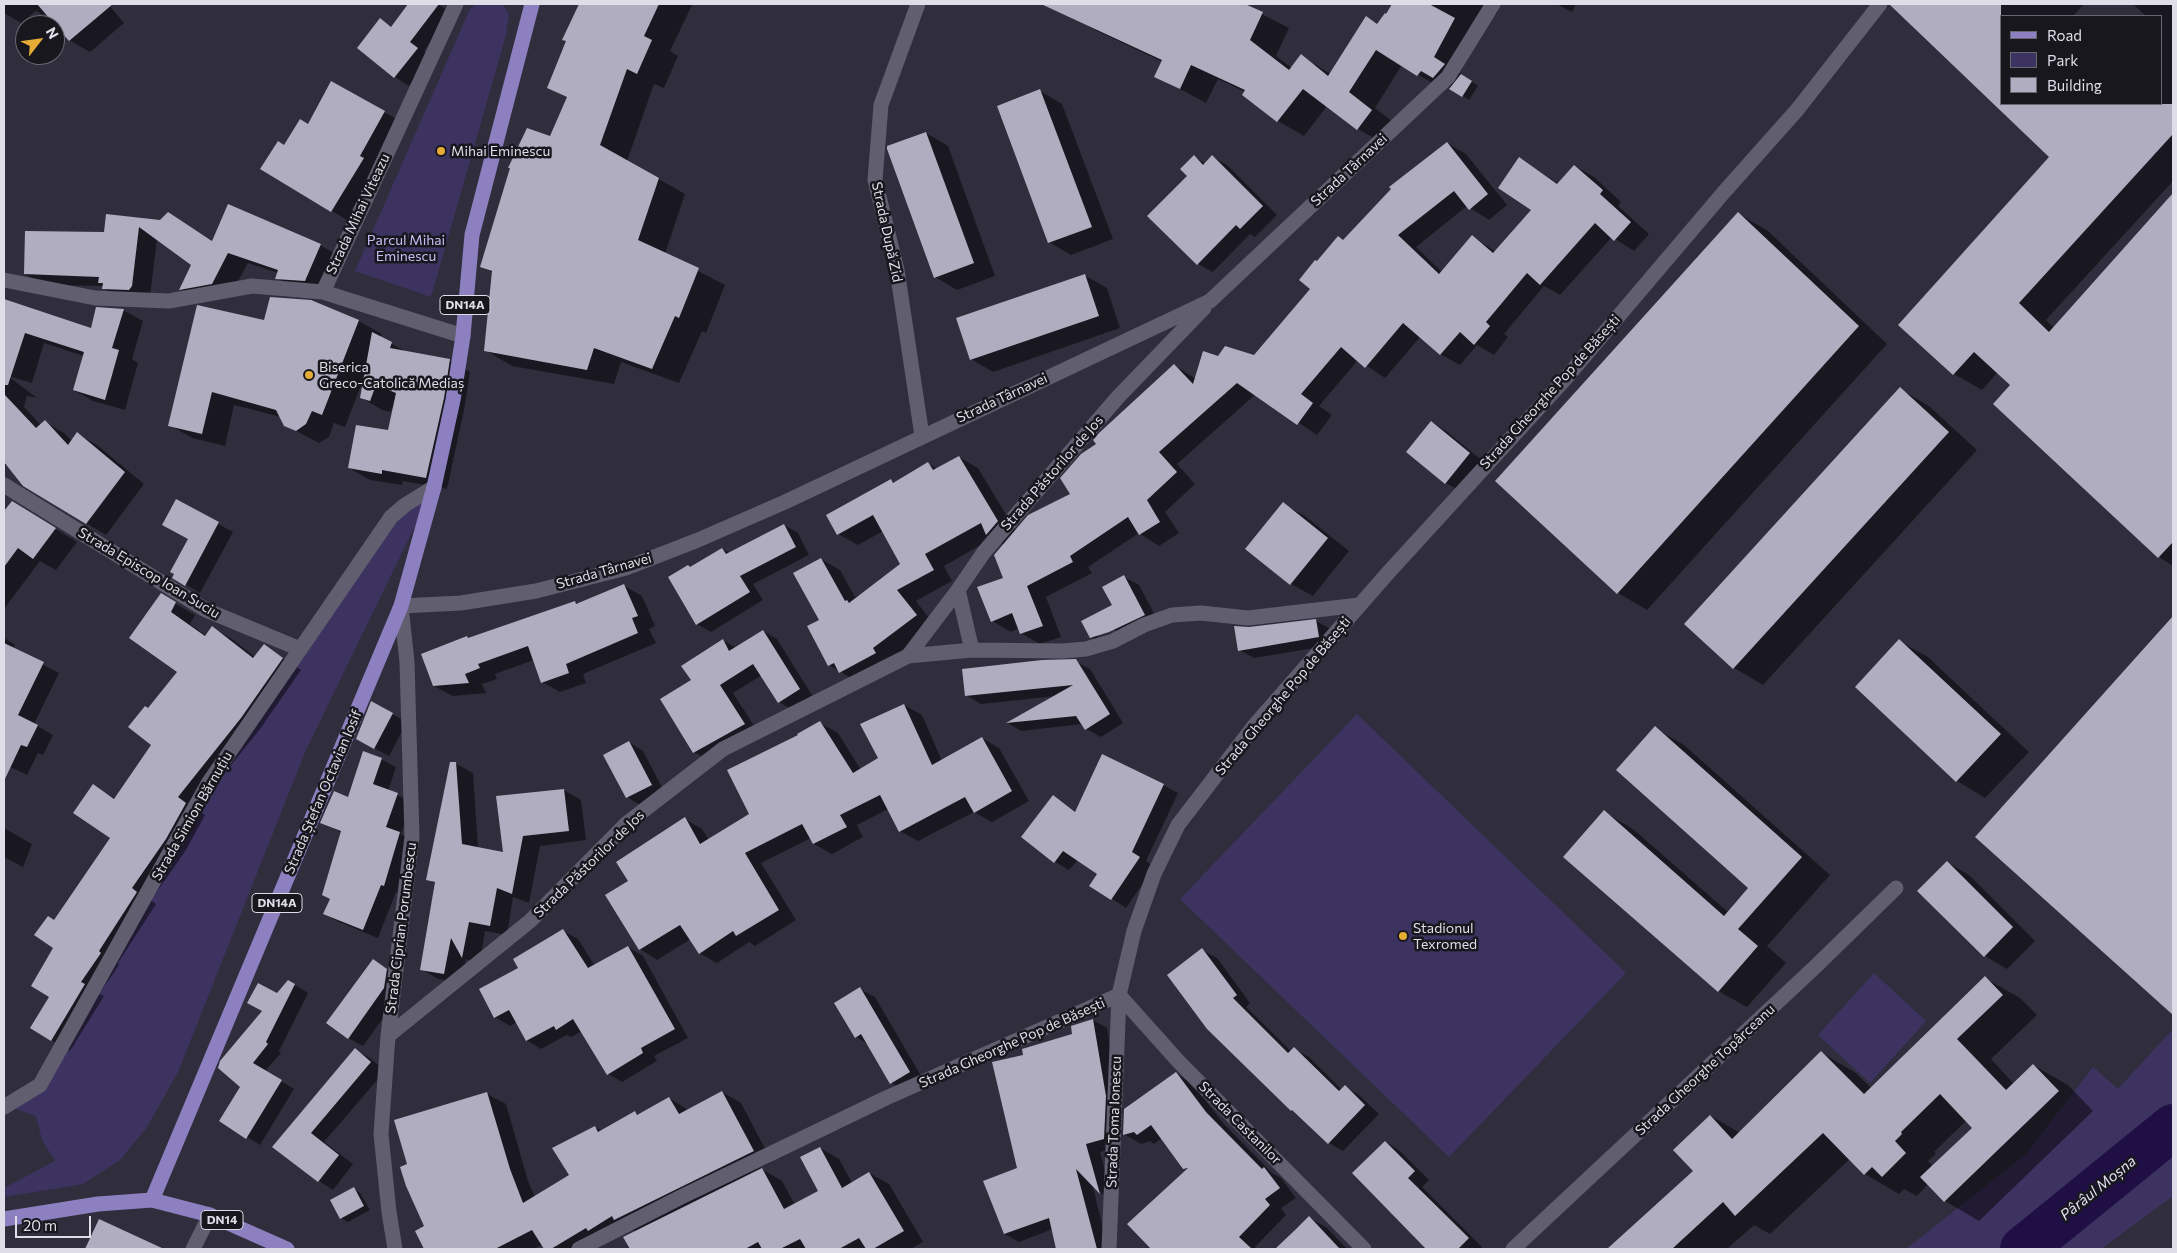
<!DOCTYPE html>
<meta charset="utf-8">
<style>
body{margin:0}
#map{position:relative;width:2177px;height:1253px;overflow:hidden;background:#302e3d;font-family:Commissioner,sans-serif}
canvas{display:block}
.frame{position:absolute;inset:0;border:5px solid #dfdee8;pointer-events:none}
.legend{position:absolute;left:2000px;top:15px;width:162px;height:90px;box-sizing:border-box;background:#18171e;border:1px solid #68676f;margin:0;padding:6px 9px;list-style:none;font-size:15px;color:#dfdee8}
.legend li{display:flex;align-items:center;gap:10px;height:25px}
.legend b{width:25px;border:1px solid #68676f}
.north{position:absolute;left:15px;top:15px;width:50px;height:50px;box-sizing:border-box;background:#18171e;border:1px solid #68676f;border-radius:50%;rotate:60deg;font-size:14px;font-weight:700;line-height:20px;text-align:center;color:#dfdee8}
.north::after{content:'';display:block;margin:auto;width:18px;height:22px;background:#e5ad36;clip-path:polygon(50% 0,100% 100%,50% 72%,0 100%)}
.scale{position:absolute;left:15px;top:1216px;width:76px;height:22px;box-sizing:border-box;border:2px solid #dfdee8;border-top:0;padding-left:6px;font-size:15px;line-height:18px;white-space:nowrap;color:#dfdee8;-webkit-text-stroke:4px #18171e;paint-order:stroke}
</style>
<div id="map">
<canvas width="2177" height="1253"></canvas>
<div class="frame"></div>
<ul class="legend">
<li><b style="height:6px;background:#8d80c1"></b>Road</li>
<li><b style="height:14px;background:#3d3361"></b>Park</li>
<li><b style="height:14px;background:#b0adc1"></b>Building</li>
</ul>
<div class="north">N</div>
<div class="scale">20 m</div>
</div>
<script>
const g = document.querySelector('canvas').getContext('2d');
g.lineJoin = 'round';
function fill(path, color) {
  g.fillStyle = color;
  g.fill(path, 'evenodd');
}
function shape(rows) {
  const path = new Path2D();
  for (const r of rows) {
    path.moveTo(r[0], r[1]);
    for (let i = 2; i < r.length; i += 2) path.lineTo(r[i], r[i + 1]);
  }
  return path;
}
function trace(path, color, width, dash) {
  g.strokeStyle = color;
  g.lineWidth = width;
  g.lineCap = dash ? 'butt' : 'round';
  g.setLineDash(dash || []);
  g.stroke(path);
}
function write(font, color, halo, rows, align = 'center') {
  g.font = font + ' Commissioner,sans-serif';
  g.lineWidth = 5;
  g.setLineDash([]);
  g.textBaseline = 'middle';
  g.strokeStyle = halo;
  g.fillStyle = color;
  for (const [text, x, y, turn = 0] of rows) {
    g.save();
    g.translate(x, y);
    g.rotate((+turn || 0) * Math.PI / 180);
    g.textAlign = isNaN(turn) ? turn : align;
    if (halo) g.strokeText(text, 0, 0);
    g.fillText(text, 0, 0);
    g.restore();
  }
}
fill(shape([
 [476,4,503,4,509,15,506,35,431,297,355,271,470,9],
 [434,487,306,750,178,1072,147,1127,120,1160,83,1184,4,1197,4,1188,55,1161,42,1140,36,1116,7,1106,40,1085,209,782,391,517],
 [1357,714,1626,973,1449,1157,1180,899],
 [1874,973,1926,1021,1870,1083,1818,1035],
 [2173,1029,2173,1196,2101,1249,1906,1249,2026,1154,2093,1067,2118,1089]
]), '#3d3361');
fill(shape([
 [4,4,108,4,124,23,90,52,69,40,46,13,44,15,36,11,21,23,4,13],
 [410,4,438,4,452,14,424,51,432,57,409,86,395,77,358,48,381,20,392,27],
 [580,4,692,5,670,51,678,56,664,88,654,84,627,161,685,194,665,254,725,285,706,333,702,331,679,383,621,362,614,384,512,366,485,350,493,273,482,267,551,137,568,98,549,88,567,41,564,39],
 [1077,4,1242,4,1289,28,1276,56,1292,68,1301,56,1331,74,1387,16,1393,4,1501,4,1496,15,1491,13,1460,73,1478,86,1469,100,1447,85,1444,90,1402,65,1375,108,1398,126,1384,144,1358,129,1327,106,1304,136,1278,121,1246,92,1218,79,1206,103,1156,76,1163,62,1097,31,1071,16],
 [1556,4,1576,4,1572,12],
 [1902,4,1975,4,1977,6,1979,4,2084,4,2073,16,2001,16,2001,104,2092,104,2096,107,2099,104,2161,104,2161,35,2163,32,2161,30,2161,16,2146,16,2133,4,2173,4,2173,181,2046,320,2054,328,2173,194,2173,566,2159,557,1995,404,2012,385,1998,372,1982,390,1954,374,2051,157,1896,10],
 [1040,91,1062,104,1113,239,1071,255,1049,242],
 [384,112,404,123,352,223,262,169,285,146],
 [926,133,948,146,995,276,957,290,935,277],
 [1447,143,1466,154,1507,205,1489,220,1467,206,1416,247,1442,272,1472,236,1496,252,1533,210,1520,159,1559,184,1574,166,1594,177,1621,202,1618,206,1649,234,1634,251,1612,237,1560,295,1544,286,1504,334,1508,337,1494,355,1477,345,1460,365,1440,354,1420,337,1385,378,1358,360,1319,406,1332,415,1317,435,1256,394,1177,464,1195,484,1165,512,1179,533,1159,546,1139,533,1088,567,1092,573,1046,597,1061,637,1040,644,1021,633,1019,628,1011,632,992,621,1004,578,1004,545,993,538,944,566,952,581,916,601,935,626,859,683,829,665,821,621,821,559,840,570,855,597,866,591,902,564,883,531,858,545,838,534,891,480,895,483,928,464,938,469,959,457,978,468,1016,531,1072,494,1098,444,1175,366,1196,379,1219,357,1255,357,1311,289,1317,263,1344,241],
 [1194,157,1206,164,1213,157,1227,165,1277,215,1255,237,1250,234,1213,272,1198,264,1188,176],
 [168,213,213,241,320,245,339,256,324,291,296,289,277,278,278,273,248,263,231,294,199,300,181,289,193,264,157,239,150,297,122,299,103,288,104,286,44,285,25,274,105,234,160,222],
 [1739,214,1768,231,1887,344,1647,610,1618,593,1497,481],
 [1084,275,1107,288,1120,328,993,372,971,359],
 [4,301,91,329,123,310,143,321,132,359,138,363,125,410,93,401,74,390,84,356,44,343,32,383,8,376,37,398,27,396,24,407,41,425,45,422,64,433,72,441,77,434,97,445,144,484,106,535,86,523,4,464],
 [310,302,359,321,382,334,380,338,409,353,449,360,470,372,464,410,447,489,403,481,402,485,370,480,349,468,389,432,394,405,390,412,382,410,362,398,363,380,345,427,334,423,329,437,319,443,285,425,281,417,234,405,225,446,192,438,170,425,265,321],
 [1900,389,1929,406,1977,450,1763,685,1734,668],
 [1432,422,1446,431,1484,462,1460,491,1446,483],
 [177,501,233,532,200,593,173,577,189,539],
 [12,502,77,542,56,570,40,561,4,609,4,513],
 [1283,504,1305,516,1349,551,1313,596,1291,584],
 [784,525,798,533,809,555,753,584,763,600,711,632,697,624,691,568,722,549,730,553],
 [1124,577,1139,585,1159,623,1105,646,1091,637,1114,605],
 [1115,629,1116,632,1098,637,1098,634],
 [623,585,642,596,655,626,649,629,656,643,583,674,586,683,560,692,542,682,534,660,495,674,497,679,482,684,486,693,453,696,434,686,467,638,470,639,575,602,578,604],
 [161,595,195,615,190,624,207,636,213,628,232,639,255,657,264,646,301,670,260,729,196,809,205,815,186,850,151,900,156,904,118,963,119,965,99,994,104,996,70,1051,51,1040,51,997,55,948,55,921,111,837,93,786,116,799,153,745,149,709,178,672],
 [2173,618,2173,1014,1977,837],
 [1316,621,1331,629,1333,645,1254,658,1239,650,1249,629],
 [763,631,777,639,813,697,792,710,779,702,762,675,733,693,758,732,708,760,694,752,723,640,736,648],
 [4,638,15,645,13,649,59,673,34,724,53,735,43,755,38,753,27,775,4,764],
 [1899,641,1928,657,2029,752,1985,798,1957,781],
 [1075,661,1090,669,1123,723,1101,737,1086,729,1083,724,1021,731,1008,723,1056,696,981,704,966,695],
 [904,705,922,715,942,761,982,738,999,748,1029,801,992,822,974,812,918,841,900,831,888,809,857,825,863,837,832,854,814,844,811,838,761,863,796,920,755,946,749,942,717,963,699,953,691,939,657,960,640,949,630,881,685,819,702,829,709,840,751,814,799,736,820,723,838,733,861,770,880,758],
 [392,714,407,722,389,756,372,747],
 [1655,728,1684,745,1830,875,1767,946,1786,963,1747,1007,1718,991,1604,812,1633,829,1728,912,1750,888],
 [629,742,643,751,665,793,642,806,627,797],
 [381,759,396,767,388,791,412,802,401,834,414,842,399,893,396,892,378,938,339,922,325,914,331,899,342,833,322,822,349,798],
 [455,763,473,773,478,848,504,854,498,797,564,790,581,800,586,840,540,846,529,903,513,897,507,935,485,931,479,967,466,959,461,983,438,979,421,969,436,884,428,879],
 [1163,785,1178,793,1146,861,1154,867,1126,908,1091,885,1099,874,1078,860,1069,870,1055,862,1053,797,1076,812],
 [4,828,32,844,23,867,4,857],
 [1947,862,1969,875,2035,941,2007,969,1985,956],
 [563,931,578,939,595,966,628,947,643,956,688,1038,654,1056,657,1061,622,1082,608,1074,582,1031,571,1037,567,1035,541,1049,526,1040,517,1022,510,1026,495,1017,520,968],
 [1202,950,1217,958,1250,1003,1246,1007,1292,1052,1294,1049,1309,1057,1342,1090,1345,1087,1359,1095,1379,1114,1343,1151,1329,1143,1292,1110],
 [374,961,401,978,399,996,363,1046,348,1038],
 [1985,978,2020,998,2037,1015,1991,1059,2014,1084,2033,1065,2068,1085,2093,1111,1979,1221,1945,1201,1928,1184,1917,1196,1904,1189,1899,1194,1865,1174,1850,1159,1770,1234,1754,1225,1727,1249,1609,1249,1694,1171,1711,1116,1740,1133,1822,1053,1856,1073,1871,1088],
 [1967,1120,1974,1128,1933,1167,1928,1161,1936,1154,1934,1152],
 [288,981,308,993,279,1051,281,1053,265,1071,294,1089,260,1145,247,1137,242,1086,278,994],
 [860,989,875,997,924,1081,906,1091,891,1083,868,1044,856,1037],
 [1093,1020,1107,1028,1120,1104,1118,1147,1100,1152,1113,1200,1101,1193,1092,1183,1108,1249,1058,1249,1053,1229,1019,1242,1005,1234,1019,1169,1025,1056,1074,1035],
 [355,1050,370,1058,385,1071,324,1142,353,1164,333,1190,319,1181,274,1147],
 [1176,1074,1192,1083,1223,1123,1272,1173,1281,1178,1296,1198,1281,1208,1286,1215,1255,1247,1257,1249,1156,1249,1149,1246,1187,1170,1162,1138,1154,1144,1150,1141,1141,1144,1124,1134],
 [722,1092,741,1103,772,1162,760,1168,782,1181,795,1205,820,1191,820,1148,839,1159,852,1183,869,1173,889,1184,923,1242,911,1249,631,1249,625,1238,636,1232,630,1228,587,1249,545,1249,542,1245,533,1249,425,1249,416,1231,425,1227,409,1165,487,1094,506,1104,528,1181,535,1197,571,1175,595,1127,602,1131,635,1112,639,1115,669,1098,688,1110],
 [1386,1142,1400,1151,1429,1180,1422,1187,1482,1247,1480,1249,1428,1249,1354,1173],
 [354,1189,360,1193,370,1210,348,1222,341,1218],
 [1309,1218,1326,1227,1347,1249,1278,1249],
 [100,1221,161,1249,86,1249]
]), '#0007');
trace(shape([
 [2023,1249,2173,1127]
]), '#1f0f44', 46);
fill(shape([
 [37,4,113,4,69,41],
 [408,4,439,4,410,42,418,48,394,78,357,48,380,18,391,27],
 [579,4,659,4,644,36,652,40,637,74,627,69,600,145,659,178,638,240,699,268,679,318,675,316,652,369,594,348,587,370,484,351,492,271,480,267,510,168,508,168,527,128,550,136,567,97,547,88,566,41,562,40],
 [1041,4,1245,4,1263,12,1250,40,1289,70,1301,54,1328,76,1366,16,1377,24,1385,13,1386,14,1392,4,1429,4,1455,18,1434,57,1445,64,1433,78,1421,71,1417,76,1376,50,1349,92,1372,110,1357,130,1303,89,1277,122,1242,95,1245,90,1191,65,1180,89,1154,77,1162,60],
 [1889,4,2001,4,2001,104,2173,104,2173,134,2019,303,2049,332,2173,193,2173,542,2158,558,1993,404,2010,385,1974,352,1953,375,1898,325,2049,157],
 [1461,74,1472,81,1462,97,1449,89],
 [331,81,385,111,360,156,364,158,331,212,260,169,278,141,284,145,300,119,308,124],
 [1040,89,1092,227,1048,243,997,106],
 [926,132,974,263,934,278,887,149,887,146],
 [1447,142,1488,194,1469,210,1454,191,1398,235,1439,274,1472,235,1493,253,1531,210,1498,188,1519,157,1557,184,1574,165,1603,190,1600,194,1631,222,1614,241,1595,223,1540,285,1527,273,1486,322,1490,326,1474,345,1460,332,1440,355,1403,323,1365,368,1341,347,1301,394,1313,403,1297,425,1237,383,1159,452,1177,472,1147,500,1160,522,1139,535,1128,517,1070,556,1073,562,1027,586,1043,626,1020,634,1012,613,991,622,977,587,1003,578,994,555,1028,515,1070,494,1060,478,1081,454,1096,444,1093,440,1099,433,1174,364,1193,384,1203,351,1218,356,1225,346,1254,355,1310,289,1299,280,1315,260,1317,261,1338,236,1343,240,1391,189,1389,187],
 [1194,155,1203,165,1212,155,1263,206,1240,229,1236,225,1197,265,1147,216,1187,176,1180,169],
 [228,204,321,244,305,281,275,279,278,270,228,253,212,284,179,290,191,265,139,227,132,286,129,290,102,289,103,283,98,283,99,277,24,274,25,231,104,232,106,214,160,220,168,212,212,241],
 [1738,212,1859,326,1617,594,1495,481],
 [1085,274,1099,316,970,360,956,318],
 [270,297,311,300,359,320,322,415,312,411,306,424,296,431,284,426,276,410,212,392,202,434,168,426,197,305,264,320],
 [4,299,91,328,96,307,124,309,112,348,119,350,105,400,73,390,84,352,25,333,8,385,4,385],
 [372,332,392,342,390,348,450,359,444,398,426,478,382,470,382,474,348,468,356,425,388,430,396,393,376,385,370,401,360,398],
 [1900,387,1949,432,1733,669,1684,624],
 [4,394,36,428,45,420,68,445,77,432,125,472,86,524,23,486,4,462],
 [1431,421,1470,453,1445,484,1406,452],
 [959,456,998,521,986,535,981,523,925,554,934,570,897,590,917,615,873,648,876,653,839,673,834,663,828,666,807,626,819,620,793,573,821,558,845,601,847,600,849,603,900,564,873,515,837,535,826,515,891,479,893,483,928,462,933,470],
 [176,499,219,522,185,586,172,578,174,574,170,572,188,539,162,525],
 [12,501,56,528,33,559,18,548,4,567,4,511],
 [1283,502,1328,538,1290,585,1245,549],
 [784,524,796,547,740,576,750,592,696,625,668,577,688,565,690,567,722,548,726,554],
 [1124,575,1145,615,1109,632,1090,638,1081,621,1112,605,1102,587],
 [624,584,638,616,632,618,638,633,566,664,569,673,541,683,528,646,478,664,480,668,465,674,469,683,433,686,421,654,467,636,468,638,575,601,576,604],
 [161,593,176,602,171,612,205,636,212,626,253,658,264,644,283,658,241,718,178,797,186,803,166,839,132,888,137,892,99,951,101,953,81,982,85,984,51,1041,30,1028,49,997,31,986,53,948,34,935,48,916,54,920,110,838,73,813,93,784,114,799,151,745,128,727,145,706,148,708,177,672,129,638],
 [2173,616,2173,1015,1975,837],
 [1316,619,1319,637,1238,651,1234,626,1249,627],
 [763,630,800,689,778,703,753,664,720,685,745,724,693,753,660,699,691,680,681,666,723,639,729,651],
 [1899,639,2001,734,1956,782,1855,687],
 [4,643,44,662,18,715,38,725,27,747,21,745,4,781],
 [1076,659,1110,714,1085,730,1076,716,1006,723,1073,685,965,696,962,669,1042,660],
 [371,701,393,713,374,749,356,739],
 [904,704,932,765,982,737,1012,791,974,813,965,797,899,832,880,795,840,815,847,827,813,844,802,824,745,853,779,910,736,936,733,931,699,954,680,925,639,950,605,895,628,881,616,862,685,817,700,844,749,814,727,770,798,735,797,734,820,721,853,773,878,758,860,724],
 [1655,726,1802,857,1738,929,1758,946,1718,992,1563,857,1604,810,1724,916,1748,888,1616,770],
 [629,741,652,785,626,798,603,755],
 [363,751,382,758,373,784,398,793,386,827,400,832,384,886,381,885,363,930,323,914,330,899,322,895,341,831,320,823,334,791,348,797],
 [1102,754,1164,784,1132,852,1140,857,1111,900,1089,886,1097,874,1063,851,1054,863,1021,837,1053,795,1075,812],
 [450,762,456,762,462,844,503,852,496,796,564,789,569,831,523,836,512,894,497,888,490,926,469,922,462,958,451,938,444,974,420,970,435,882,426,880],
 [1947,861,2013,927,1984,957,1917,891],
 [563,929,588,968,628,946,675,1029,641,1048,643,1053,607,1075,573,1019,556,1030,554,1026,526,1041,509,1010,494,1018,479,989,518,968,513,959],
 [1202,948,1237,995,1233,998,1288,1053,1294,1047,1339,1091,1345,1085,1365,1105,1328,1144,1292,1110,1291,1111,1207,1029,1167,975],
 [373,959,387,969,384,988,348,1039,326,1023],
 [1985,976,2003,995,1957,1039,2006,1090,2033,1064,2059,1091,1944,1202,1920,1177,1972,1128,1940,1094,1901,1132,1902,1134,1895,1141,1906,1153,1882,1177,1872,1167,1864,1175,1823,1133,1735,1216,1723,1202,1672,1249,1607,1249,1693,1171,1673,1150,1710,1115,1732,1139,1821,1051,1864,1094],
 [288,980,295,984,266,1042,268,1044,253,1063,282,1080,246,1139,219,1121,240,1087,218,1068,220,1061,262,1011,247,1003,258,983,277,993],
 [860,987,910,1072,890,1084,861,1034,855,1038,834,1003],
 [1093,1019,1106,1096,1104,1139,1086,1144,1100,1194,1076,1169,1097,1249,1056,1249,1049,1218,1004,1234,983,1181,1017,1168,992,1062,1023,1055,1022,1049,1072,1034,1071,1026],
 [355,1048,371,1062,311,1133,339,1155,318,1182,272,1147],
 [1176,1072,1206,1112,1262,1169,1264,1167,1280,1188,1265,1199,1270,1205,1239,1237,1252,1249,1151,1249,1127,1224,1188,1168,1183,1169,1151,1125,1137,1135,1134,1132,1123,1135,1124,1109],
 [722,1091,754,1151,614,1220,612,1216,588,1231,586,1228,551,1249,544,1249,532,1230,495,1249,424,1249,415,1231,424,1226,406,1186,400,1167,407,1164,394,1120,487,1092,510,1169,523,1203,569,1175,552,1148,595,1126,598,1132,635,1111,637,1115,669,1097,679,1114],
 [1385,1141,1415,1171,1408,1178,1469,1238,1458,1249,1426,1249,1352,1173],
 [820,1147,842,1188,869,1172,904,1231,873,1249,866,1249,859,1238,839,1249,806,1249,800,1239,780,1249,762,1249,758,1242,745,1249,630,1249,623,1237,762,1168,784,1209,818,1191,800,1157],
 [354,1187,364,1206,340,1219,330,1200],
 [1309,1216,1340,1249,1275,1249,1294,1231],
 [99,1219,164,1249,85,1249]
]), '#b0adc1');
trace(shape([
 [456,4,323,292,463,336],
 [918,4,881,105,875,180,897,270,922,436],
 [4,280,95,298,169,301,252,286,323,292],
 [4,485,206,610,300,649],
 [958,590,972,650],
 [908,656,958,590,984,552,1118,397,1204,308],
 [1119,995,1179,1062,1364,1249],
 [388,1036,530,921,626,824,723,749,908,656,972,650,1062,651,1086,649,1113,641,1144,625,1172,615,1201,613,1248,618,1359,605],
 [4,1107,40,1085,209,782,391,517,405,505,434,487],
 [193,1249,210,1215],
 [395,1249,389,1212,381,1134,388,1036,412,837,407,662,401,606,461,603,536,591,626,568,698,540,785,502,1210,301,1448,77,1493,4],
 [579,1249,681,1197,886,1098,1119,995],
 [1109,1249,1119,995,1134,931,1154,874,1178,825,1254,726,1387,574,1566,378,1724,192,1797,110,1880,4],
 [1513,1249,1815,967,1896,888]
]), '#615e70', 15);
trace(shape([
 [152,1200,401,606,434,487,453,400,463,336,472,235,532,4],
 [4,1219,98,1204,152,1200,210,1215,287,1249]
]), '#8d80c1', 15);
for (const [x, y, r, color] of [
 [441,151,5,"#e5ad36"],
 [309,375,5,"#e5ad36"],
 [1403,936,5,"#e5ad36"]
]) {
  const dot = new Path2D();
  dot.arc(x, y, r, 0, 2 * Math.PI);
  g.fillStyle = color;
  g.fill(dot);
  trace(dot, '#18171e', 2);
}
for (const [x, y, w] of [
 [465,305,50],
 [277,903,50],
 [222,1220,42]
]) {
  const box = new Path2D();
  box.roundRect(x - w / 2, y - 9.5, w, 19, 4);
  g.fillStyle = '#18171e';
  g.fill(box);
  trace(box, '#dfdee8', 1);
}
write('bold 12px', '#dfdee8', null, [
 ["DN14A",465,305],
 ["DN14A",277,903],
 ["DN14",222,1220]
]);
write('14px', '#dfdee8', '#18171e', [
 ["Mihai Eminescu",451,151],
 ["Biserica",319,367],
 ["Greco-Catolică Mediaș",319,383],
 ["Stadionul",1413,928],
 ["Texromed",1413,944]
], 'left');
write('14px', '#dfdee8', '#18171e', [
 ["Strada Târnavei",1349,170,-43],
 ["Strada Mihai Viteazu",358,214,-65],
 ["Strada După Zid",887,232,78],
 ["Strada Gheorghe Pop de Băsești",1550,392,-48],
 ["Strada Târnavei",1002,398,-25],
 ["Strada Păstorilor de Jos",1052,473,-49],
 ["Strada Târnavei",604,571,-16],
 ["Strada Episcop Ioan Suciu",149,573,31],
 ["Strada Gheorghe Pop de Băsești",1283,696,-50],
 ["Strada Ștefan Octavian Iosif",323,792,-67],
 ["Strada Simion Bărnuțiu",192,816,-60],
 ["Strada Păstorilor de Jos",589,864,-44],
 ["Strada Ciprian Porumbescu",401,928,-83],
 ["Strada Gheorghe Pop de Băsești",1012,1043,-24],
 ["Strada Gheorghe Topârceanu",1705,1070,-43],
 ["Strada Toma Ionescu",1114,1122,-88],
 ["Strada Castanilor",1240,1123,45]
]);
write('14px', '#c6bef3', '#18171e', [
 ["Parcul Mihai",406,240],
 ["Eminescu",406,256]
]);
write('italic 15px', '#e1dff1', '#18171e', [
 ["Pârâul Moșna",2098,1188,-39]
]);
</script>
